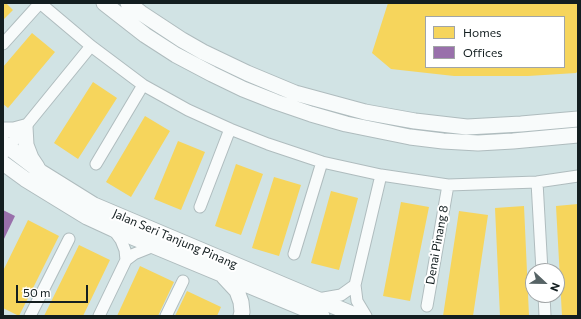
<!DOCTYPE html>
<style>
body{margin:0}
#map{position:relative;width:581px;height:319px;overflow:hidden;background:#d1e3e4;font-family:Commissioner,sans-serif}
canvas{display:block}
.frame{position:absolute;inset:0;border:4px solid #131e20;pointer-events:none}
.legend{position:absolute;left:425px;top:16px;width:140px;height:52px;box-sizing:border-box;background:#fff;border:1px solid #a1a5a6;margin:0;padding:5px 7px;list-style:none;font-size:12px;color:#131e20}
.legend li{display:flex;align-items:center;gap:8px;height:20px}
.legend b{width:20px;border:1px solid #a1a5a6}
.north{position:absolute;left:525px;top:263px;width:40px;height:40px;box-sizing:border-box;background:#fff;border:1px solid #a1a5a6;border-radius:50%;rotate:112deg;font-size:11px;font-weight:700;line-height:16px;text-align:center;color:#131e20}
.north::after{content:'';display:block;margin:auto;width:14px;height:18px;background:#566365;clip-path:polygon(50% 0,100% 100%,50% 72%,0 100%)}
.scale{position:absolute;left:16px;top:285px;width:72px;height:18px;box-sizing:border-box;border:2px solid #131e20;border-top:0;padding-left:5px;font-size:12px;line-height:14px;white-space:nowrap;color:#131e20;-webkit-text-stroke:3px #fff;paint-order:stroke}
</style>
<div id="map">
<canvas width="581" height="319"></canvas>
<div class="frame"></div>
<ul class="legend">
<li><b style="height:11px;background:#f6d55c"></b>Homes</li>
<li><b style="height:11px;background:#9970ab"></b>Offices</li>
</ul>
<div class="north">N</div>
<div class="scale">50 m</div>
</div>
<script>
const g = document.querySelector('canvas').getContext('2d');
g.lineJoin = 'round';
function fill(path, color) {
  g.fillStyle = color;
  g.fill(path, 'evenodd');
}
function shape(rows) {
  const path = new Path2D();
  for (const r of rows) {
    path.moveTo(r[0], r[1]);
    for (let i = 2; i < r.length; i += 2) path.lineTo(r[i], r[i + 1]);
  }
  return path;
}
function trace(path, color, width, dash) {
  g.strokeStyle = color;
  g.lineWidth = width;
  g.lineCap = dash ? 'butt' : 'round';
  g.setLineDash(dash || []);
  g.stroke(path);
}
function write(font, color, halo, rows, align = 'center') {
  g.font = font + ' Commissioner,sans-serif';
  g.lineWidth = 4;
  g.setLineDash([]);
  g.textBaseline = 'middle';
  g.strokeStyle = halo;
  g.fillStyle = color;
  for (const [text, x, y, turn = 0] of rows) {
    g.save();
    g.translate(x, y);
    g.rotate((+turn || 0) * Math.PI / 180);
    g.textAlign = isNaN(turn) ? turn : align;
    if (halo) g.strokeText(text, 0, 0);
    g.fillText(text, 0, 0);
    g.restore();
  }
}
fill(shape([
 [3,3,6,3,13,10,3,20],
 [388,3,578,3,578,71,576,73,528,76,454,76,391,69,372,53],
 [426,17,564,17,564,67,426,67],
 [32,33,55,52,8,108,3,104,3,67],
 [93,82,117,98,78,159,54,143],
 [145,116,170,131,131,197,106,182],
 [178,141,205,152,181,210,154,199],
 [236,164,263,174,241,235,215,226],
 [274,177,301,185,279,256,252,248],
 [331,191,358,198,339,270,311,263],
 [401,202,429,207,410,301,383,296],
 [578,204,578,316,562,316,556,206],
 [524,206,529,316,500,316,495,208],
 [459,211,488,215,473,316,443,316],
 [28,220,59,236,19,316,3,308,3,271],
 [79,245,110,260,83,316,44,316],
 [140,266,174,282,158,316,117,316],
 [187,291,221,307,217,316,175,316]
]), '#f6d55c');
fill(shape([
 [3,210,15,216,3,241]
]), '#9970ab');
const street = shape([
 [3,44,40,3,91,46,143,85,188,110,230,129,268,144,322,162,381,175,448,185,537,182,578,176],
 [3,154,91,46],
 [96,164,143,85],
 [537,182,542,271],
 [200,207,230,129],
 [113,229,121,240,125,250,126,260],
 [294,254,322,162],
 [544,295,545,316],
 [318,299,341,295,355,285],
 [427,306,448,185],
 [30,316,69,239],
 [99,316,126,260,134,254,154,246],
 [166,316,183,281],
 [366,316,357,301,355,285,381,175]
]);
const secondary = shape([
 [104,3,145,35,176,55,212,74,243,89,276,102,311,114,346,124,410,137,443,141,478,143,513,141,578,135],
 [128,3,141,13,182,40,203,52,247,73,295,93,365,112,415,121,467,127,521,124,578,119],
 [3,130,14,130,25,127,26,145,31,158,37,167],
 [3,143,41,172,94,205,357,316],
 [3,163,25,179,87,217,113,229,322,316],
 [224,277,237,291,241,302,242,312,241,316]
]);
trace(street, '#afbcbe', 13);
trace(secondary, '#afbcbe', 17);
trace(street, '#f8fbfb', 11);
trace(secondary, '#f8fbfb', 15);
write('12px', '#131e20', '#fff', [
 ["Jalan Seri Tanjung Pinang",175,239,23],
 ["Denai Pinang 8",437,245,-80]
]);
</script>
